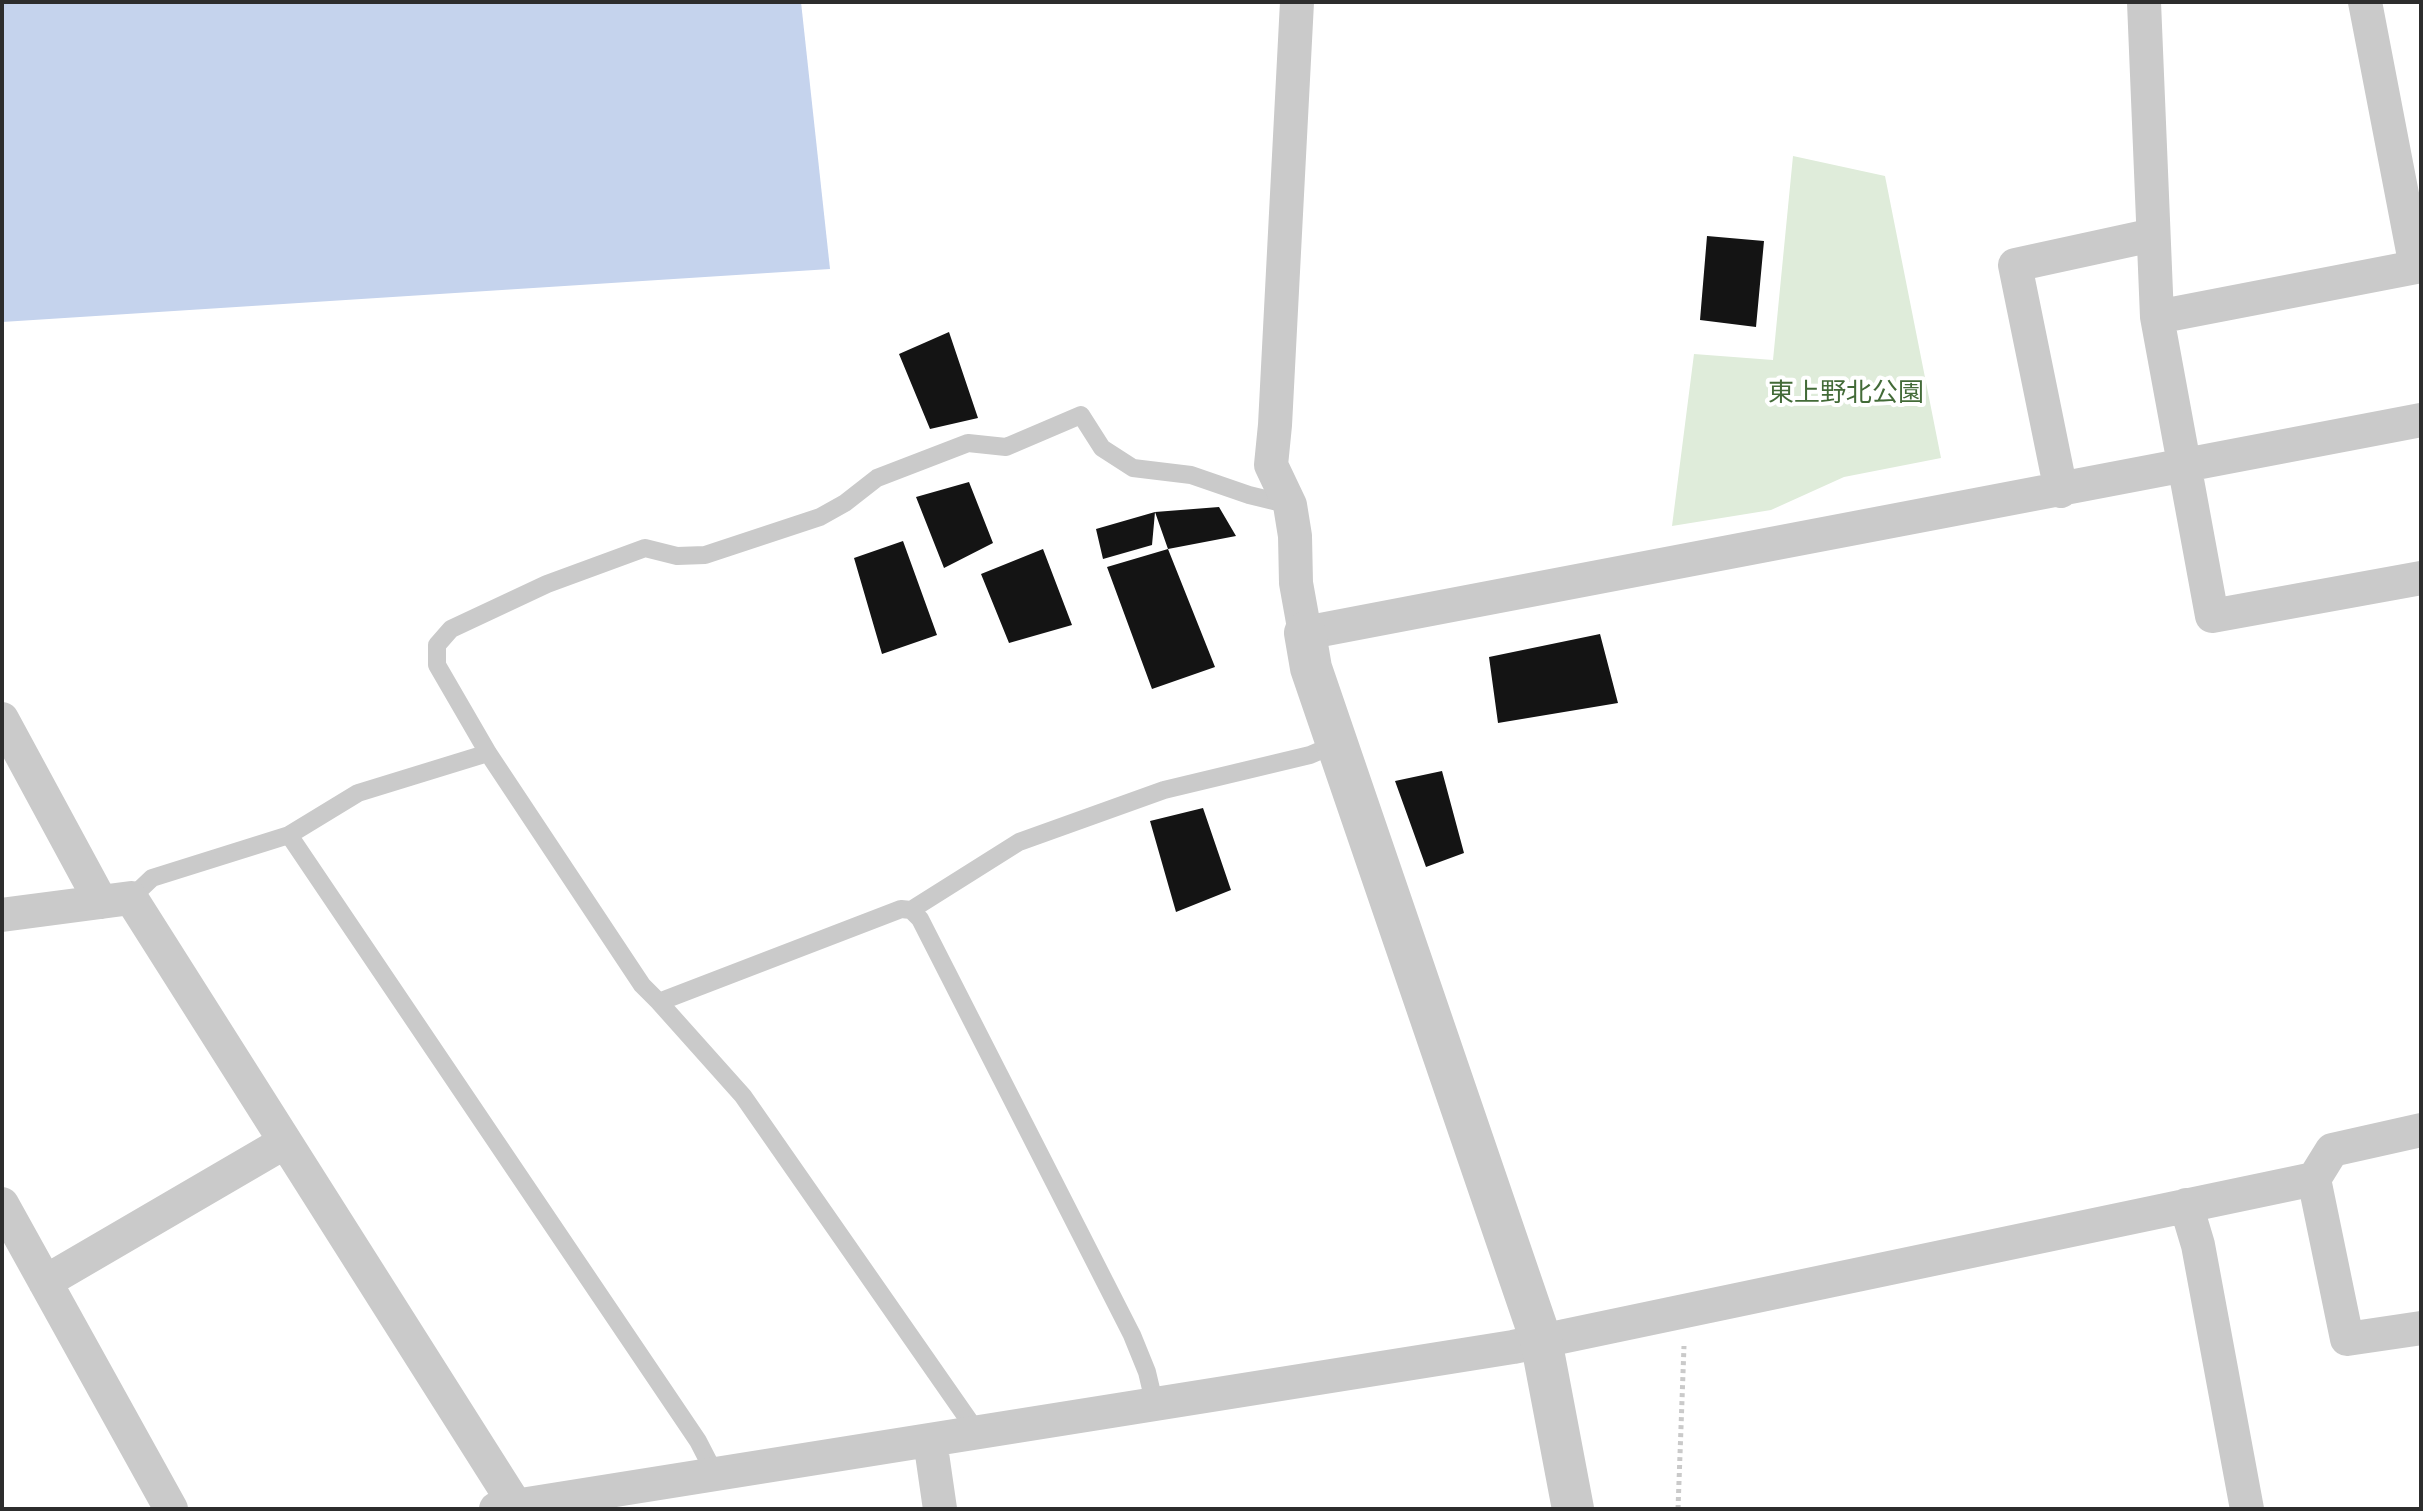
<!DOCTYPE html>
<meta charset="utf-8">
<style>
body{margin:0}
#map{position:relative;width:2423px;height:1511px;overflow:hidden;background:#fff;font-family:"PT Sans",sans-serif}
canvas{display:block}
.frame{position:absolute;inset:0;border:4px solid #2d2d2d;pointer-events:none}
</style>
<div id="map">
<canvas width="2423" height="1511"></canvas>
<div class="frame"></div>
</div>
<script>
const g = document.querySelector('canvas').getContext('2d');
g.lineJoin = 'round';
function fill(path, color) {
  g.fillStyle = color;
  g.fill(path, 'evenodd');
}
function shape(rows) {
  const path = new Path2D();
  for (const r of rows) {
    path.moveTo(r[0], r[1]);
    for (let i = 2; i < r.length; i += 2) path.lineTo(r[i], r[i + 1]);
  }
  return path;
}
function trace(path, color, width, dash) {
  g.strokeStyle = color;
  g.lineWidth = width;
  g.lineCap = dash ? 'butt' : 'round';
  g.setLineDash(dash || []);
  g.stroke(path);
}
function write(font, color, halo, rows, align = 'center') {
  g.font = font + ' "PT Sans","Noto Sans JP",sans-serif';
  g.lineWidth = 8;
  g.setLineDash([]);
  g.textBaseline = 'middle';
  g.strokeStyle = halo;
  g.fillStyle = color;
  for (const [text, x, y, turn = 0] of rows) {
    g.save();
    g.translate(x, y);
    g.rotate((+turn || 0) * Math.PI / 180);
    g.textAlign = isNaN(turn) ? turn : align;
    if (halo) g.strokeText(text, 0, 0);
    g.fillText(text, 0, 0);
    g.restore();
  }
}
fill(shape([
 [1793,156,1885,176,1941,458,1844,477,1771,510,1672,526,1694,354,1773,360]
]), '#dfecda');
fill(shape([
 [2,2,801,2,830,269,2,322]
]), '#c5d3ed');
fill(shape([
 [1707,236,1764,241,1756,327,1700,320],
 [949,332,978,418,930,429,899,354],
 [969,482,993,543,944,568,916,497],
 [1219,507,1236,536,1168,549,1215,667,1152,689,1107,567,1168,549,1155,512,1152,545,1103,559,1096,529,1155,512],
 [903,541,937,635,882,654,854,558],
 [1043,549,1072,625,1009,643,981,574],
 [1600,634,1618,703,1498,723,1489,657],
 [1442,771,1464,853,1426,867,1395,781],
 [1203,808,1231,890,1176,912,1150,821]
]), '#141414');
trace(shape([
 [1678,1509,1684,1346]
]), '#cacaca', 5, [4, 4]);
trace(shape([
 [289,835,698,1441,715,1474],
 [131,898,152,878,289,835,358,793,488,753],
 [911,910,1019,842,1164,790,1310,755,1338,743],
 [659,1002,642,985,488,753,437,665,437,645,451,629,547,584,645,548,677,556,705,555,820,517,845,503,877,478,968,443,1006,447,1081,415,1102,448,1133,468,1191,475,1249,495,1290,505],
 [977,1432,743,1096,659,1002,901,909,911,910,920,919,1132,1335,1147,1372,1155,1406]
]), '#cacaca', 18);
trace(shape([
 [1297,2,1275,425,1271,465,1290,505,1295,536,1296,583,1305,633,2421,420],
 [2144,2,2157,317,2212,616,2421,578],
 [2365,2,2416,267],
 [2157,317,2421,266],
 [2061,491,2015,265,2153,235],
 [2,719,101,902],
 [2,915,131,898,516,1506],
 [2314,1179,2332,1150,2421,1130],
 [2,1204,171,1509],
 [2186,1205,2198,1245,2247,1509],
 [45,1282,285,1142],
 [930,1440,940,1509],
 [496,1509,1513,1347,2314,1179,2347,1339,2421,1328]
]), '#cacaca', 34);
trace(shape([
 [1305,633,1311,668,1541,1340,1573,1509]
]), '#cacaca', 42);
write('26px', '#436b38', '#fff', [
 ["東上野北公園",1846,394]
]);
</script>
